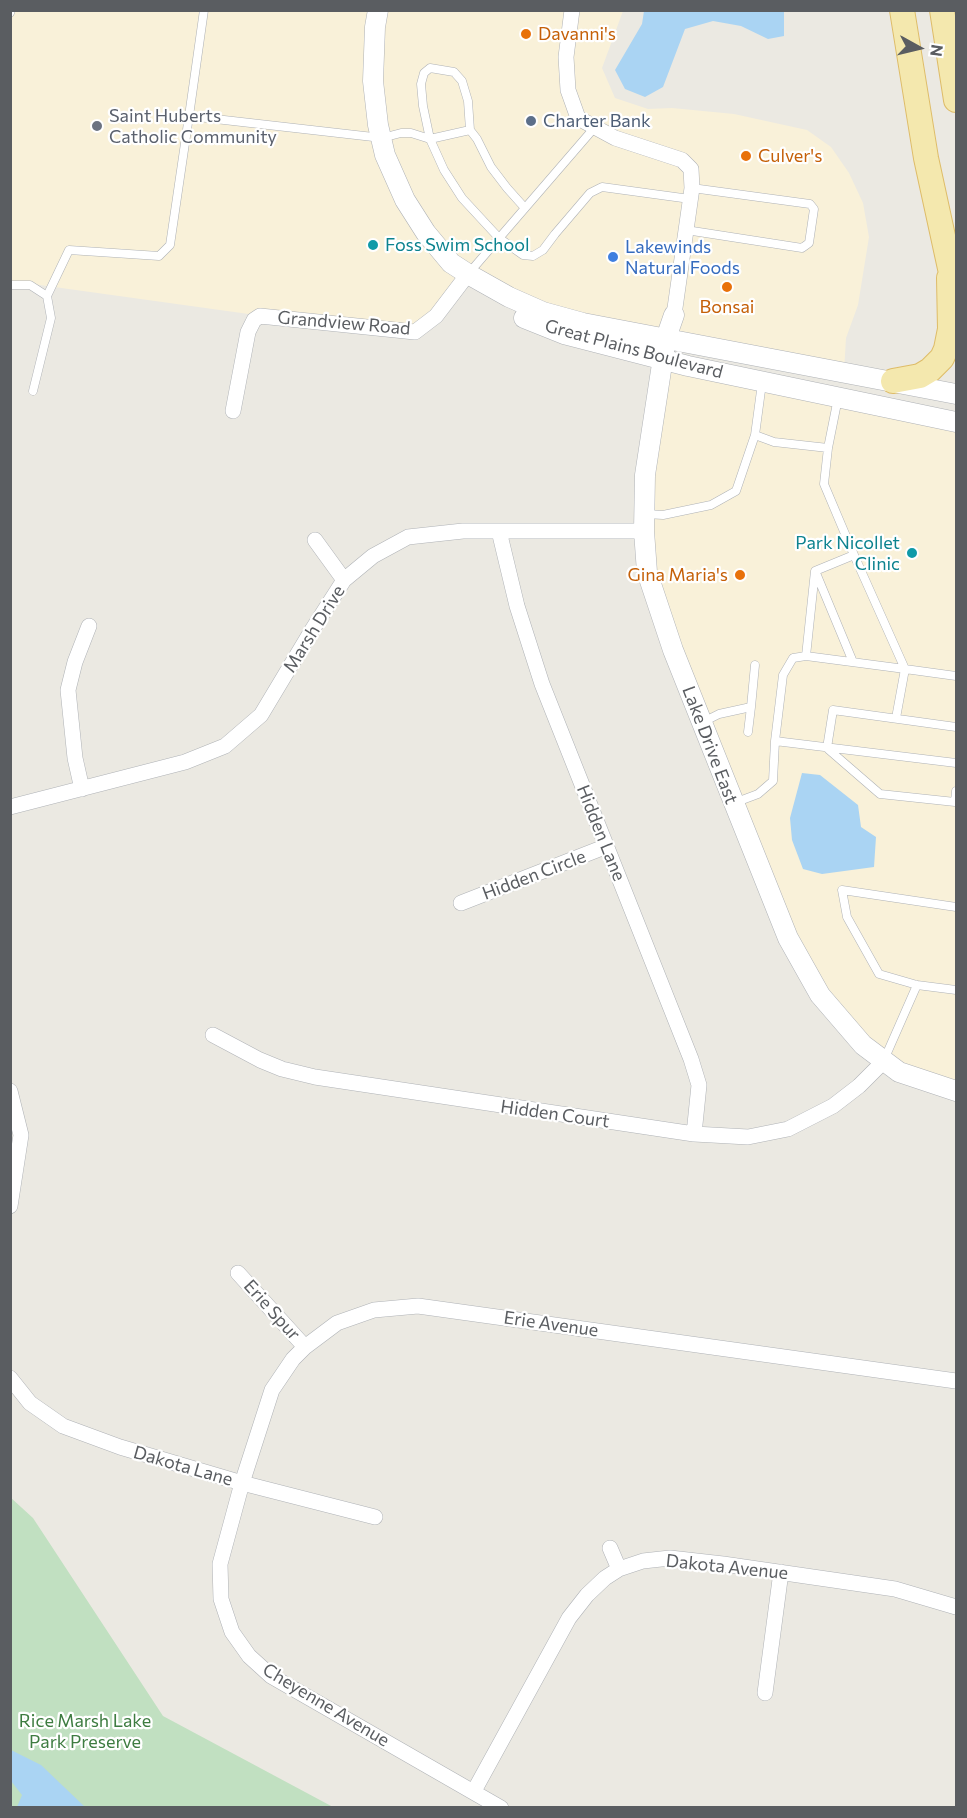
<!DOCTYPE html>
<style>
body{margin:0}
#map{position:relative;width:967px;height:1818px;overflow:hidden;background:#ebe9e2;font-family:Commissioner,sans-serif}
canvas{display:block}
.frame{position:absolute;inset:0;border:12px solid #5a5d61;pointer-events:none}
.north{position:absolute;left:889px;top:18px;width:60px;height:60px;-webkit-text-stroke:4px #fff;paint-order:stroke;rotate:98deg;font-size:16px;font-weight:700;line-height:24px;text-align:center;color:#5a5d61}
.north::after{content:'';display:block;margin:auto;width:21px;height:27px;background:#5a5d61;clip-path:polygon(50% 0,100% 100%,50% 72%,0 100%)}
</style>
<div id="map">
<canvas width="967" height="1818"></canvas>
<div class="frame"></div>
<div class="north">N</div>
</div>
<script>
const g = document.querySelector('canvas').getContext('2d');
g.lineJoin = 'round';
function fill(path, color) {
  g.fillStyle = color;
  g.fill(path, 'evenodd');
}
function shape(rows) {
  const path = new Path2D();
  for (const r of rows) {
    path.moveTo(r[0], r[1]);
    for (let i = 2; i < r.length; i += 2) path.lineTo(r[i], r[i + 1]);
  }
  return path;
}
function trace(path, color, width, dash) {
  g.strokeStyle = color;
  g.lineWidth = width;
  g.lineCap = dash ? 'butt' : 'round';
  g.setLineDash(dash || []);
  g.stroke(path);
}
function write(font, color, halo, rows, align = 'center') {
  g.font = font + ' Commissioner,sans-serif';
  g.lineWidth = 4.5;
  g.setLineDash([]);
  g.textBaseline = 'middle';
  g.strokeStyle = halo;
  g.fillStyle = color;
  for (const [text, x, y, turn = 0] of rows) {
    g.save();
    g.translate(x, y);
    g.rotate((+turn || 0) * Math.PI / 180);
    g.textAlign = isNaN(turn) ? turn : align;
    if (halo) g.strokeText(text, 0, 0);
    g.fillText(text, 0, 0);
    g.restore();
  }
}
fill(shape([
 [11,11,623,11,602,68,615,98,648,109,672,108,734,114,807,130,831,147,849,173,863,203,869,237,858,305,846,338,844,372,561,317,468,274,436,316,407,332,263,316,11,281],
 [663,360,956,421,956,1091,897,1071,824,999,650,581,644,514]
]), '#f9f1d9');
fill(shape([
 [10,1497,33,1518,163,1716,333,1807,11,1807]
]), '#c1e0c1');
fill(shape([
 [644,11,784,11,784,36,768,39,741,26,713,21,685,29,663,87,645,97,625,89,615,70,642,24],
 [802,773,820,775,858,805,861,827,876,837,874,867,822,874,803,869,792,840,790,818],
 [11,1750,41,1765,85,1807,17,1807,22,1795,11,1781]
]), '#aad4f3');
const service = shape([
 [204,10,189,116,382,138,401,133,411,133,430,139,444,170,462,198,499,238,523,255,533,256,543,250,555,234,590,193,602,187,690,199],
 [10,13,11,10],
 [470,130,430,139,423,106,421,84,424,73,430,68,454,72,462,81,468,101,470,130,477,139,491,167,507,188,524,207],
 [686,230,802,248,809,243,814,209,810,204,692,188],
 [469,273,595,127],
 [10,285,30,285,47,296,51,318,33,391],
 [47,296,69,250,159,256,170,245,189,116],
 [755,435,774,442,828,448],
 [646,514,663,515,711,505,736,491,755,435,762,383],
 [816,573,853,662],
 [806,656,815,571,854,555],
 [896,718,905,669,956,676],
 [703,722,719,714,751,707,755,665],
 [748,732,751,707],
 [775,741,956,763],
 [827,748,833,710,956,727],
 [828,749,880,794,955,802,956,791],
 [734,803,758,794,773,781,775,741,783,675,793,658,806,656,905,669,854,555,824,484,828,448,838,398],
 [956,907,842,890,847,917,879,974,917,985,956,990],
 [884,1060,917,985]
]);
const minor = shape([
 [572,10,566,57,568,90,578,118,615,138,682,160,691,169,692,188,674,315],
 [233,411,248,332,254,320,260,316,415,332,436,316,468,274],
 [499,531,517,606,542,684,691,1059,699,1085,694,1134],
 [315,540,344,580],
 [82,789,75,758,68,690,75,662,89,626],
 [10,807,185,762,225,746,261,715,312,630,344,580,373,556,408,537,463,531,644,531],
 [461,903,607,846],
 [213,1035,260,1060,282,1069,315,1077,694,1134,748,1137,788,1129,833,1106,859,1086,884,1061],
 [10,1091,21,1135,10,1206],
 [238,1273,305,1347],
 [10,1378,30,1403,63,1426,120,1447,242,1483,375,1517],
 [610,1548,619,1569],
 [765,1693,781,1572],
 [474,1791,569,1618,587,1595,605,1578,619,1569,643,1561,670,1558,723,1564,895,1589,956,1607],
 [501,1808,271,1676,249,1656,232,1632,221,1599,220,1564,242,1483,272,1390,293,1359,305,1347,337,1323,374,1310,418,1306,956,1381]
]);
const tertiary = shape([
 [378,10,375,27,373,81,378,125,385,155,405,200,426,233,451,263,468,274,509,297,543,312,583,323,956,394],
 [674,315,666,338,645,475,644,531,647,572,673,650,788,938,820,995,863,1045,899,1072,956,1091],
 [524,318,564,334,688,366,956,422]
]);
const primary = shape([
 [902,10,926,158,956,296],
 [942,10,956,100],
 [893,381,920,376,930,370,942,358,946,349,950,329,949,278]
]);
trace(service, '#afb2b6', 9);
trace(minor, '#afb2b6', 16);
trace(tertiary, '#afb2b6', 21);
trace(primary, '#debc68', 26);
trace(service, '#fff', 8);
trace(minor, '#fff', 15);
trace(tertiary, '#fff', 20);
trace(primary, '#f4e8ae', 24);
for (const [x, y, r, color] of [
 [526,34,6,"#e8710a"],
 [531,121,6,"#5c6f8a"],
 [97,126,6,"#6b7280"],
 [746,156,6,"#e8710a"],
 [373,245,6,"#0f9aa8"],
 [613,257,6,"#3f7fe0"],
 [727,287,6,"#e8710a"],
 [912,553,6,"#0f9aa8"],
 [740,575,6,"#e8710a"]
]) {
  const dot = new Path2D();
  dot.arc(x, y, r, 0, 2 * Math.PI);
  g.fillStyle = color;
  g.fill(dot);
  trace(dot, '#fff', 2);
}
write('18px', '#c56008', '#fff', [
 ["Davanni's",538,34],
 ["Culver's",758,156],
 ["Bonsai",727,307,"center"],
 ["Gina Maria's",728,575,"right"]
], 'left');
write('18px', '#5b616d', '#fff', [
 ["Saint Huberts",109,116],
 ["Catholic Community",109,137]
], 'left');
write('18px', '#4e5e75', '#fff', [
 ["Charter Bank",543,121]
], 'left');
write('18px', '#0d838f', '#fff', [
 ["Foss Swim School",385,245],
 ["Park Nicollet",900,543,"right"],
 ["Clinic",900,564,"right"]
], 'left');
write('18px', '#366cbe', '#fff', [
 ["Lakewinds",625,247],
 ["Natural Foods",625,268]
], 'left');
write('18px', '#5a5d61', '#fff', [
 ["Grandview Road",344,323,5],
 ["Great Plains Boulevard",634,349,15],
 ["Marsh Drive",314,629,-58],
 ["Lake Drive East",710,745,69],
 ["Hidden Lane",601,833,68],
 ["Hidden Circle",534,875,-21],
 ["Hidden Court",555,1114,8],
 ["Erie Spur",272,1310,48],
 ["Erie Avenue",551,1324,8],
 ["Dakota Lane",183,1466,16],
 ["Dakota Avenue",727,1567,6],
 ["Cheyenne Avenue",326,1705,31]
]);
write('18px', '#3e7c41', '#fff', [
 ["Rice Marsh Lake",85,1721],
 ["Park Preserve",85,1742]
]);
</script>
